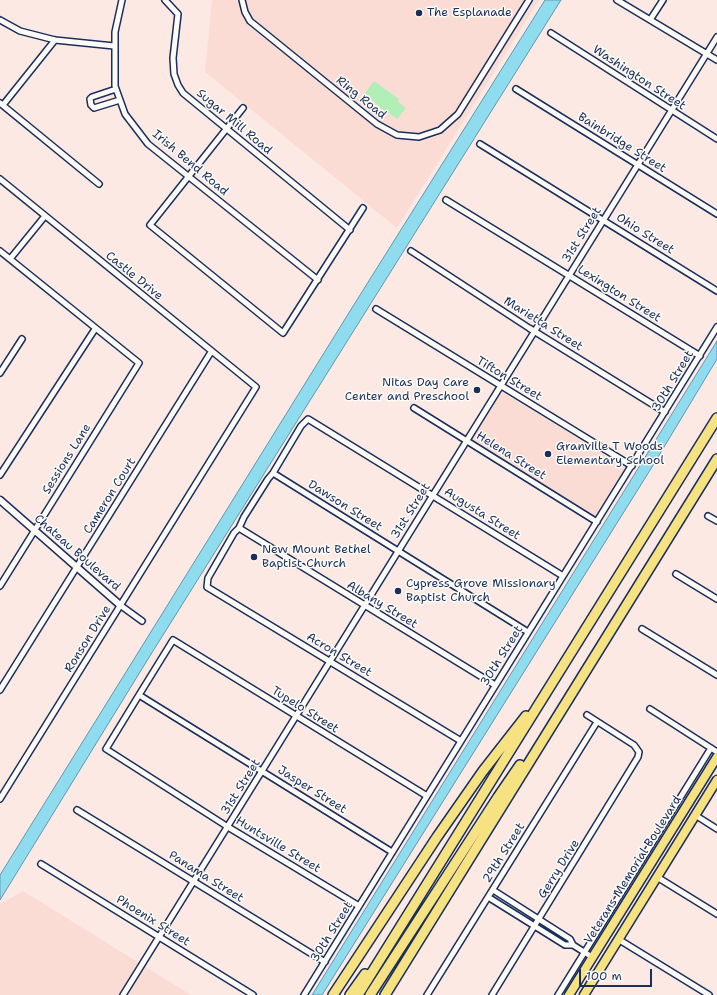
<!DOCTYPE html>
<style>
body{margin:0}
#map{position:relative;width:717px;height:995px;overflow:hidden;background:#fce9e3;font-family:"Shantell Sans",sans-serif}
canvas{display:block}
.scale{position:absolute;left:579px;top:969px;width:73px;height:18px;box-sizing:border-box;border:2px solid #1b2f5e;border-top:0;padding-left:5px;font-size:12px;line-height:14px;white-space:nowrap;color:#1b2f5e;-webkit-text-stroke:3px #fdfcf7;paint-order:stroke}
</style>
<div id="map">
<canvas width="717" height="995"></canvas>
<div class="scale">100 m</div>
</div>
<script>
const g = document.querySelector('canvas').getContext('2d');
g.lineJoin = 'round';
function fill(path, color) {
  g.fillStyle = color;
  g.fill(path, 'evenodd');
}
function shape(rows) {
  const path = new Path2D();
  for (const r of rows) {
    path.moveTo(r[0], r[1]);
    for (let i = 2; i < r.length; i += 2) path.lineTo(r[i], r[i + 1]);
  }
  return path;
}
function trace(path, color, width, dash) {
  g.strokeStyle = color;
  g.lineWidth = width;
  g.lineCap = dash ? 'butt' : 'round';
  g.setLineDash(dash || []);
  g.stroke(path);
}
function write(font, color, halo, rows, align = 'center') {
  g.font = font + ' "Shantell Sans",sans-serif';
  g.lineWidth = 3;
  g.setLineDash([]);
  g.textBaseline = 'middle';
  g.strokeStyle = halo;
  g.fillStyle = color;
  for (const [text, x, y, turn = 0] of rows) {
    g.save();
    g.translate(x, y);
    g.rotate((+turn || 0) * Math.PI / 180);
    g.textAlign = isNaN(turn) ? turn : align;
    if (halo) g.strokeText(text, 0, 0);
    g.fillText(text, 0, 0);
    g.restore();
  }
}
fill(shape([
 [212,0,539,0,397,228,205,72],
 [501,391,626,468,595,518,470,440],
 [23,891,191,995,0,995,0,904]
]), '#fbdcd5');
fill(shape([
 [374,81,399,99,398,102,406,108,397,119,389,113,387,114,365,93]
]), '#b1efb6');
const water = shape([
 [545,0,561,0,148,659,0,900,0,875,355,303,545,0],
 [717,341,717,359,652,467,322,995,312,995,717,341]
]);
fill(water, '#8fdcee');
trace(water, '#6197b4', 1);
const minor = shape([
 [122,0,115,32,115,86,125,114,148,144,318,280],
 [165,0,178,14,173,58,174,74,178,85,183,93,350,230],
 [242,0,245,12,250,21,377,124,397,135,419,137,440,130,458,114,529,0],
 [617,0,717,60],
 [0,20,20,31,55,40,114,46],
 [650,20,663,0],
 [551,33,717,139],
 [116,89,92,97,90,99,91,105,94,108,120,100],
 [516,89,717,214],
 [0,103,99,184],
 [3,105,55,40],
 [243,108,150,225,283,333,363,208],
 [480,144,717,291],
 [0,179,256,387,0,799],
 [446,200,700,356],
 [0,251,139,363,0,586],
 [411,251,529,328,665,412],
 [10,259,45,216],
 [376,309,632,466],
 [0,373,22,339],
 [414,408,597,522],
 [273,473,528,632],
 [0,475,95,329],
 [708,516,717,521],
 [239,528,495,685],
 [676,574,717,599],
 [120,605,142,621],
 [642,629,717,675],
 [0,690,211,352],
 [139,695,392,852],
 [650,709,717,752],
 [461,741,207,587,208,578,234,533,239,528,244,517,268,479,273,473,301,426,308,419,563,576],
 [77,810,325,962],
 [695,815,717,829],
 [41,864,253,995],
 [657,877,717,914],
 [493,890,570,939,573,945,592,957],
 [488,897,565,945,573,945],
 [359,906,228,827,106,749,139,695,173,640,427,796],
 [618,939,709,995],
 [123,995,717,37],
 [304,995,717,327],
 [427,995,597,722],
 [492,995,638,757,639,752,634,745,587,715],
 [558,995,711,748]
]);
const tertiary = shape([
 [0,500,120,605]
]);
const primary = shape([
 [569,995,717,757],
 [584,995,717,780]
]);
const motorway = shape([
 [333,995,437,837,483,771,526,716],
 [350,995,365,974],
 [358,995,717,418],
 [370,995,498,797,520,765],
 [385,995,717,459]
]);
trace(minor, '#1b2f5e', 8);
trace(tertiary, '#1b2f5e', 9);
trace(primary, '#1b2f5e', 11);
trace(motorway, '#1b2f5e', 12);
trace(minor, '#fdfcf7', 5);
trace(tertiary, '#fdfcf7', 6);
trace(primary, '#f6e281', 8);
trace(motorway, '#f6e281', 9);
for (const [x, y, r, color] of [
 [419,13,4,"#1b2f5e"],
 [477,390,4,"#1b2f5e"],
 [548,454,4,"#1b2f5e"],
 [254,557,4,"#1b2f5e"],
 [398,591,4,"#1b2f5e"]
]) {
  const dot = new Path2D();
  dot.arc(x, y, r, 0, 2 * Math.PI);
  g.fillStyle = color;
  g.fill(dot);
  trace(dot, '#fdfcf7', 1.5);
}
write('12px', '#1b2f5e', '#fdfcf7', [
 ["The Esplanade",427,13],
 ["Nitas Day Care",469,383,"right"],
 ["Center and Preschool",469,397,"right"],
 ["Granville T Woods",556,447],
 ["Elementary School",556,461],
 ["New Mount Bethel",262,550],
 ["Baptist Church",262,564],
 ["Cypress Grove Missionary",406,584],
 ["Baptist Church",406,598]
], 'left');
write('12px', '#1b2f5e', '#fdfcf7', [
 ["Washington Street",639,78,33],
 ["Ring Road",361,98,39],
 ["Sugar Mill Road",234,122,40],
 ["Bainbridge Street",622,143,32],
 ["Irish Bend Road",190,163,40],
 ["Ohio Street",645,234,32],
 ["31st Street",582,235,-58],
 ["Castle Drive",134,276,39],
 ["Lexington Street",619,294,32],
 ["Marietta Street",543,324,32],
 ["Tifton Street",509,379,31],
 ["30th Street",673,381,-59],
 ["Helena Street",511,456,32],
 ["Sessions Lane",67,459,-58],
 ["Cameron Court",110,496,-58],
 ["Dawson Street",345,506,32],
 ["31st Street",411,511,-58],
 ["Augusta Street",482,514,32],
 ["Chateau Boulevard",77,553,41],
 ["Albany Street",382,605,31],
 ["Ronson Drive",88,639,-58],
 ["Acron Street",339,655,31],
 ["30th Street",502,656,-58],
 ["Tupelo Street",305,710,32],
 ["31st Street",241,787,-58],
 ["Jasper Street",312,790,32],
 ["Huntsville Street",278,845,31],
 ["29th Street",504,853,-58],
 ["Gerry Drive",559,869,-58],
 ["Veterans Memorial Boulevard",633,870,-58],
 ["Panama Street",206,877,32],
 ["Phoenix Street",153,921,32],
 ["30th Street",332,932,-58]
]);
</script>
